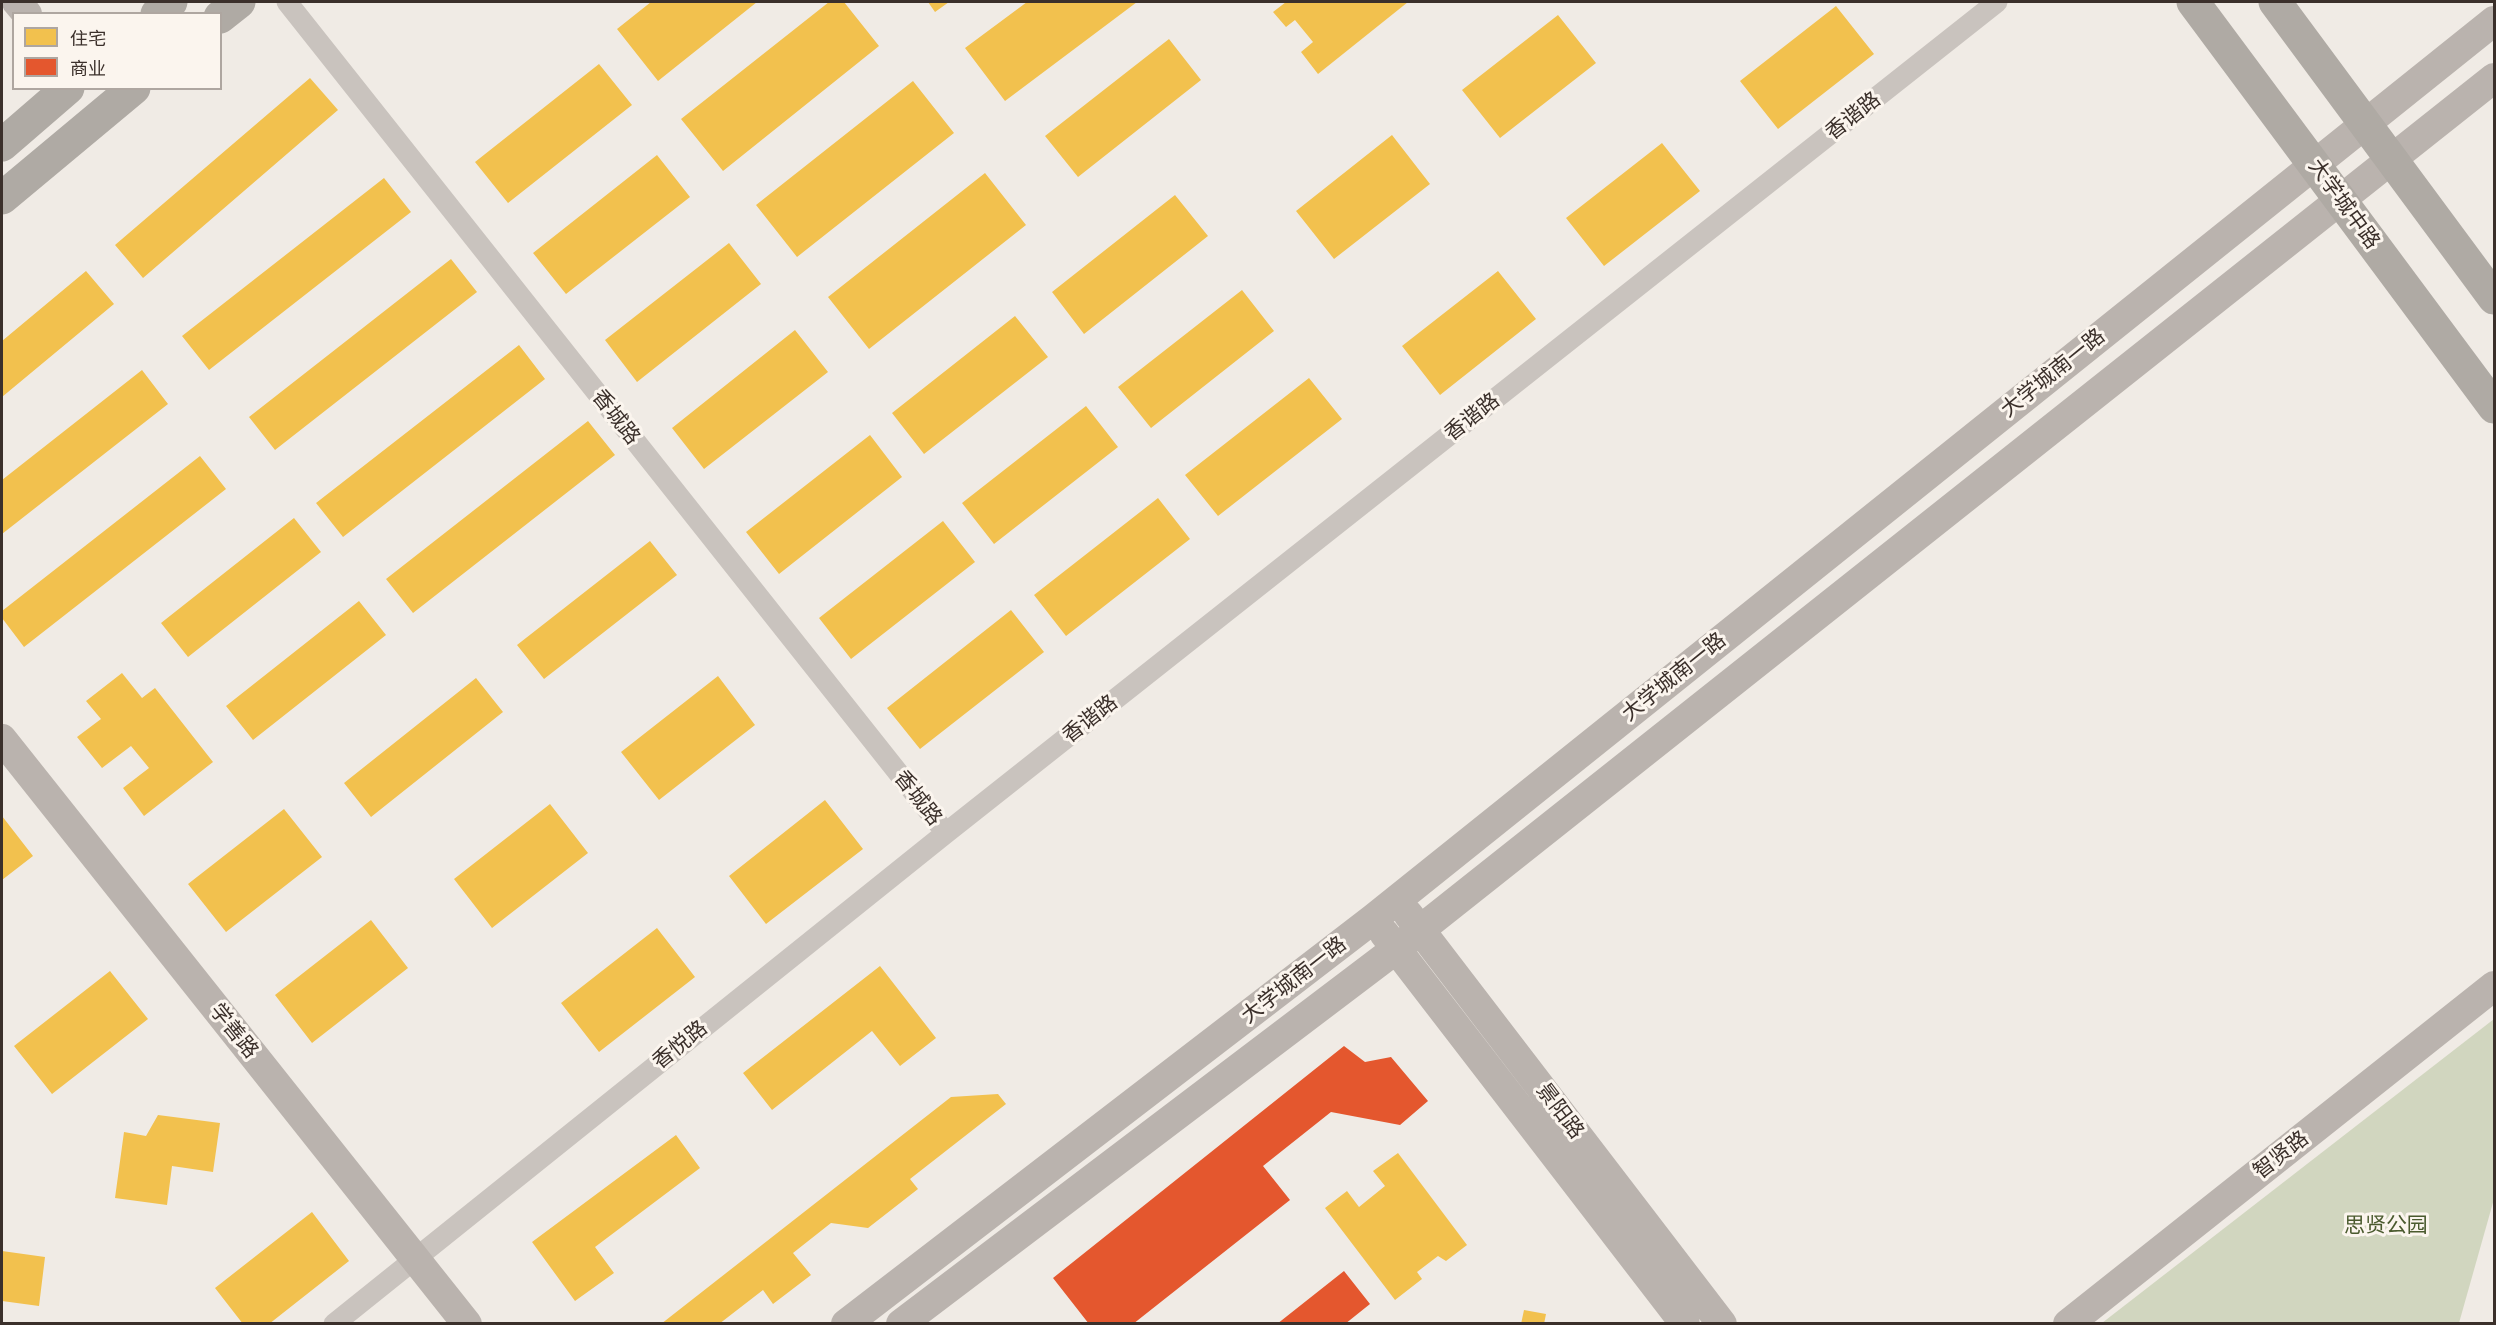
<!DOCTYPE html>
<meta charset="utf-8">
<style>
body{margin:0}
#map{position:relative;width:2496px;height:1325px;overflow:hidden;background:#f0ebe5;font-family:"Public Sans","Noto Sans SC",sans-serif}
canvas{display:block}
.frame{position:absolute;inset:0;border:3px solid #3b302b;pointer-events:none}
.legend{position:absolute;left:12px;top:12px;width:210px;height:78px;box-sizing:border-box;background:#fbf5ee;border:2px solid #aea6a0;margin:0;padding:8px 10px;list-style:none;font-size:18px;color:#3b302b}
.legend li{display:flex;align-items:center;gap:12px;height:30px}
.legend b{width:30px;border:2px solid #aea6a0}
</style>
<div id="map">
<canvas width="2496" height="1325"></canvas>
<div class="frame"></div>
<ul class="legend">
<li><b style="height:16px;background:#f2c14e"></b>住宅</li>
<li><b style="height:16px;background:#e4572e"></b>商业</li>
</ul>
</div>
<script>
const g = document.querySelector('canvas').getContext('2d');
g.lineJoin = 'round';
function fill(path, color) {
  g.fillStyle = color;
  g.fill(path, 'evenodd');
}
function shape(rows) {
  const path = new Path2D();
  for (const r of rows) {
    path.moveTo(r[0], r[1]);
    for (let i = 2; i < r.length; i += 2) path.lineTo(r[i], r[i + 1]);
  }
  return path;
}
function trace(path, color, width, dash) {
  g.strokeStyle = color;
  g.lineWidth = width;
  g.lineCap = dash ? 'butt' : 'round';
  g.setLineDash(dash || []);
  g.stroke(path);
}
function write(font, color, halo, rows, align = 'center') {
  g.font = font + ' "Public Sans","Noto Sans SC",sans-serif';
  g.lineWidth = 6;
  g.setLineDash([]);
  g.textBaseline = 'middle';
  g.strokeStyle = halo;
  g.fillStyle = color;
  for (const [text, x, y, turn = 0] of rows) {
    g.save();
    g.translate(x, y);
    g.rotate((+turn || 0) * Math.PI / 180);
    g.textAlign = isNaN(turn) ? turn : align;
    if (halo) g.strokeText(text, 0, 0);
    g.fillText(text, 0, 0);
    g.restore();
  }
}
fill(shape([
 [2494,1019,2494,1199,2459,1323,2102,1323]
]), '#d1d6bf');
fill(shape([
 [651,2,757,2,658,81,617,29],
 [829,2,844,2,879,46,723,171,681,119],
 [928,2,949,2,935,12],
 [1027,2,1137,2,1005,101,965,48],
 [1286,2,1408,2,1318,74,1301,52,1313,42,1295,20,1286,27,1273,12],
 [1836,6,1874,54,1778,129,1740,81],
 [1558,15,1596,63,1500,138,1462,90],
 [1169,39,1201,80,1078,177,1045,136],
 [599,64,632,105,508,203,475,162],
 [310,78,338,110,143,278,115,245],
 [913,81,954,133,797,257,756,205],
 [1392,135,1430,184,1334,259,1296,211],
 [1662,143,1700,191,1604,266,1566,218],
 [657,155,690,197,566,294,533,253],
 [985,173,1026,225,869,349,828,297],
 [384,178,411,212,209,370,182,336],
 [1175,195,1208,236,1084,334,1052,292],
 [729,243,761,284,637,382,605,340],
 [451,259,477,292,275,450,249,417],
 [86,271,114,304,2,397,2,341],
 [1498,271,1536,319,1440,395,1402,346],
 [1242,290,1274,331,1151,428,1118,387],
 [1015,316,1048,357,924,454,892,413],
 [795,330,828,372,704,469,672,428],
 [519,345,545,379,343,537,316,503],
 [142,370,168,404,2,534,2,480],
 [1309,378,1342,419,1218,516,1185,475],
 [1086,406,1118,447,994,544,962,503],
 [588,421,615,455,413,613,386,579],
 [870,435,902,477,779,574,746,532],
 [200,456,226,489,24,647,2,618,2,611],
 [1158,498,1190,539,1066,636,1034,595],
 [294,518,321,552,188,657,161,623],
 [943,521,975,562,851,659,819,618],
 [650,541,677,575,544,679,517,645],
 [359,601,386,635,253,740,226,706],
 [1011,610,1044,652,920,749,887,708],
 [122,673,142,698,155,688,213,762,144,816,123,788,149,768,131,746,102,768,77,737,101,719,86,701],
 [718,676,755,725,659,800,621,752],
 [476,678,503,712,371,817,344,783],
 [825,800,863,849,766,924,729,876],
 [550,804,588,853,492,928,454,879],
 [284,809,322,857,226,932,188,884],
 [2,816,33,856,2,880],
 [371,920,408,968,312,1043,275,995],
 [657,928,695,977,599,1052,561,1003],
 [880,966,936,1038,900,1066,872,1031,772,1110,743,1073],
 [110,971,148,1019,52,1094,14,1046],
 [998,1094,1006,1104,910,1179,918,1189,868,1228,831,1223,793,1253,811,1275,773,1304,763,1290,719,1324,661,1324,951,1097],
 [158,1115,220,1123,213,1172,172,1166,167,1205,115,1198,124,1132,146,1136],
 [676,1135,700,1168,595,1247,614,1273,575,1301,532,1242],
 [1398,1153,1467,1245,1446,1261,1438,1256,1417,1272,1422,1279,1395,1300,1325,1208,1347,1191,1359,1207,1385,1186,1373,1171],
 [312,1212,349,1261,269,1324,243,1324,215,1288],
 [2,1251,45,1257,39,1306,2,1301],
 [1524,1310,1546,1314,1544,1324,1521,1324]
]), '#f2c14e');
fill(shape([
 [1344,1046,1365,1062,1391,1057,1428,1101,1400,1125,1331,1112,1263,1166,1290,1200,1133,1324,1089,1324,1053,1278],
 [1344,1271,1370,1304,1345,1324,1277,1324]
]), '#e4572e');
trace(shape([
 [287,2,946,833],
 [334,1324,946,833,1997,2]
]), '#c9c3be', 21);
trace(shape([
 [17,2,27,14],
 [2,739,467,1324],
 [1408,914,1722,1324],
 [1384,933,1685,1324],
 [846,1324,1373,919,2494,21],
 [901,1324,1396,949,2494,78],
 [2068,1324,2494,986]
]), '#bab3ae', 30);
trace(shape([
 [2193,2,2494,407],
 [2275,2,2494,298],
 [157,14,171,2],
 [220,17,239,2],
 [2,145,68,88],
 [2,198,134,88]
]), '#afaaa4', 33);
write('21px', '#3b302b', '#fbf5ee', [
 ["香谐路",1853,116,-38],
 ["大学城中路",2344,204,54],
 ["大学城南一路",2053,373,-39],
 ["香城路",616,417,52],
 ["香谐路",1472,417,-38],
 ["大学城南一路",1674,677,-39],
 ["香谐路",1090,719,-38],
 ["香城路",918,798,52],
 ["大学城南一路",1294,980,-38],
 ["学善路",234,1031,51],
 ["香悦路",680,1045,-39],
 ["景阳路",1560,1111,53],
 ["智贤路",2281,1155,-38]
]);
write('21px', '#4a5a2e', '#fbf5ee', [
 ["思贤公园",2386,1226]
]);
</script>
